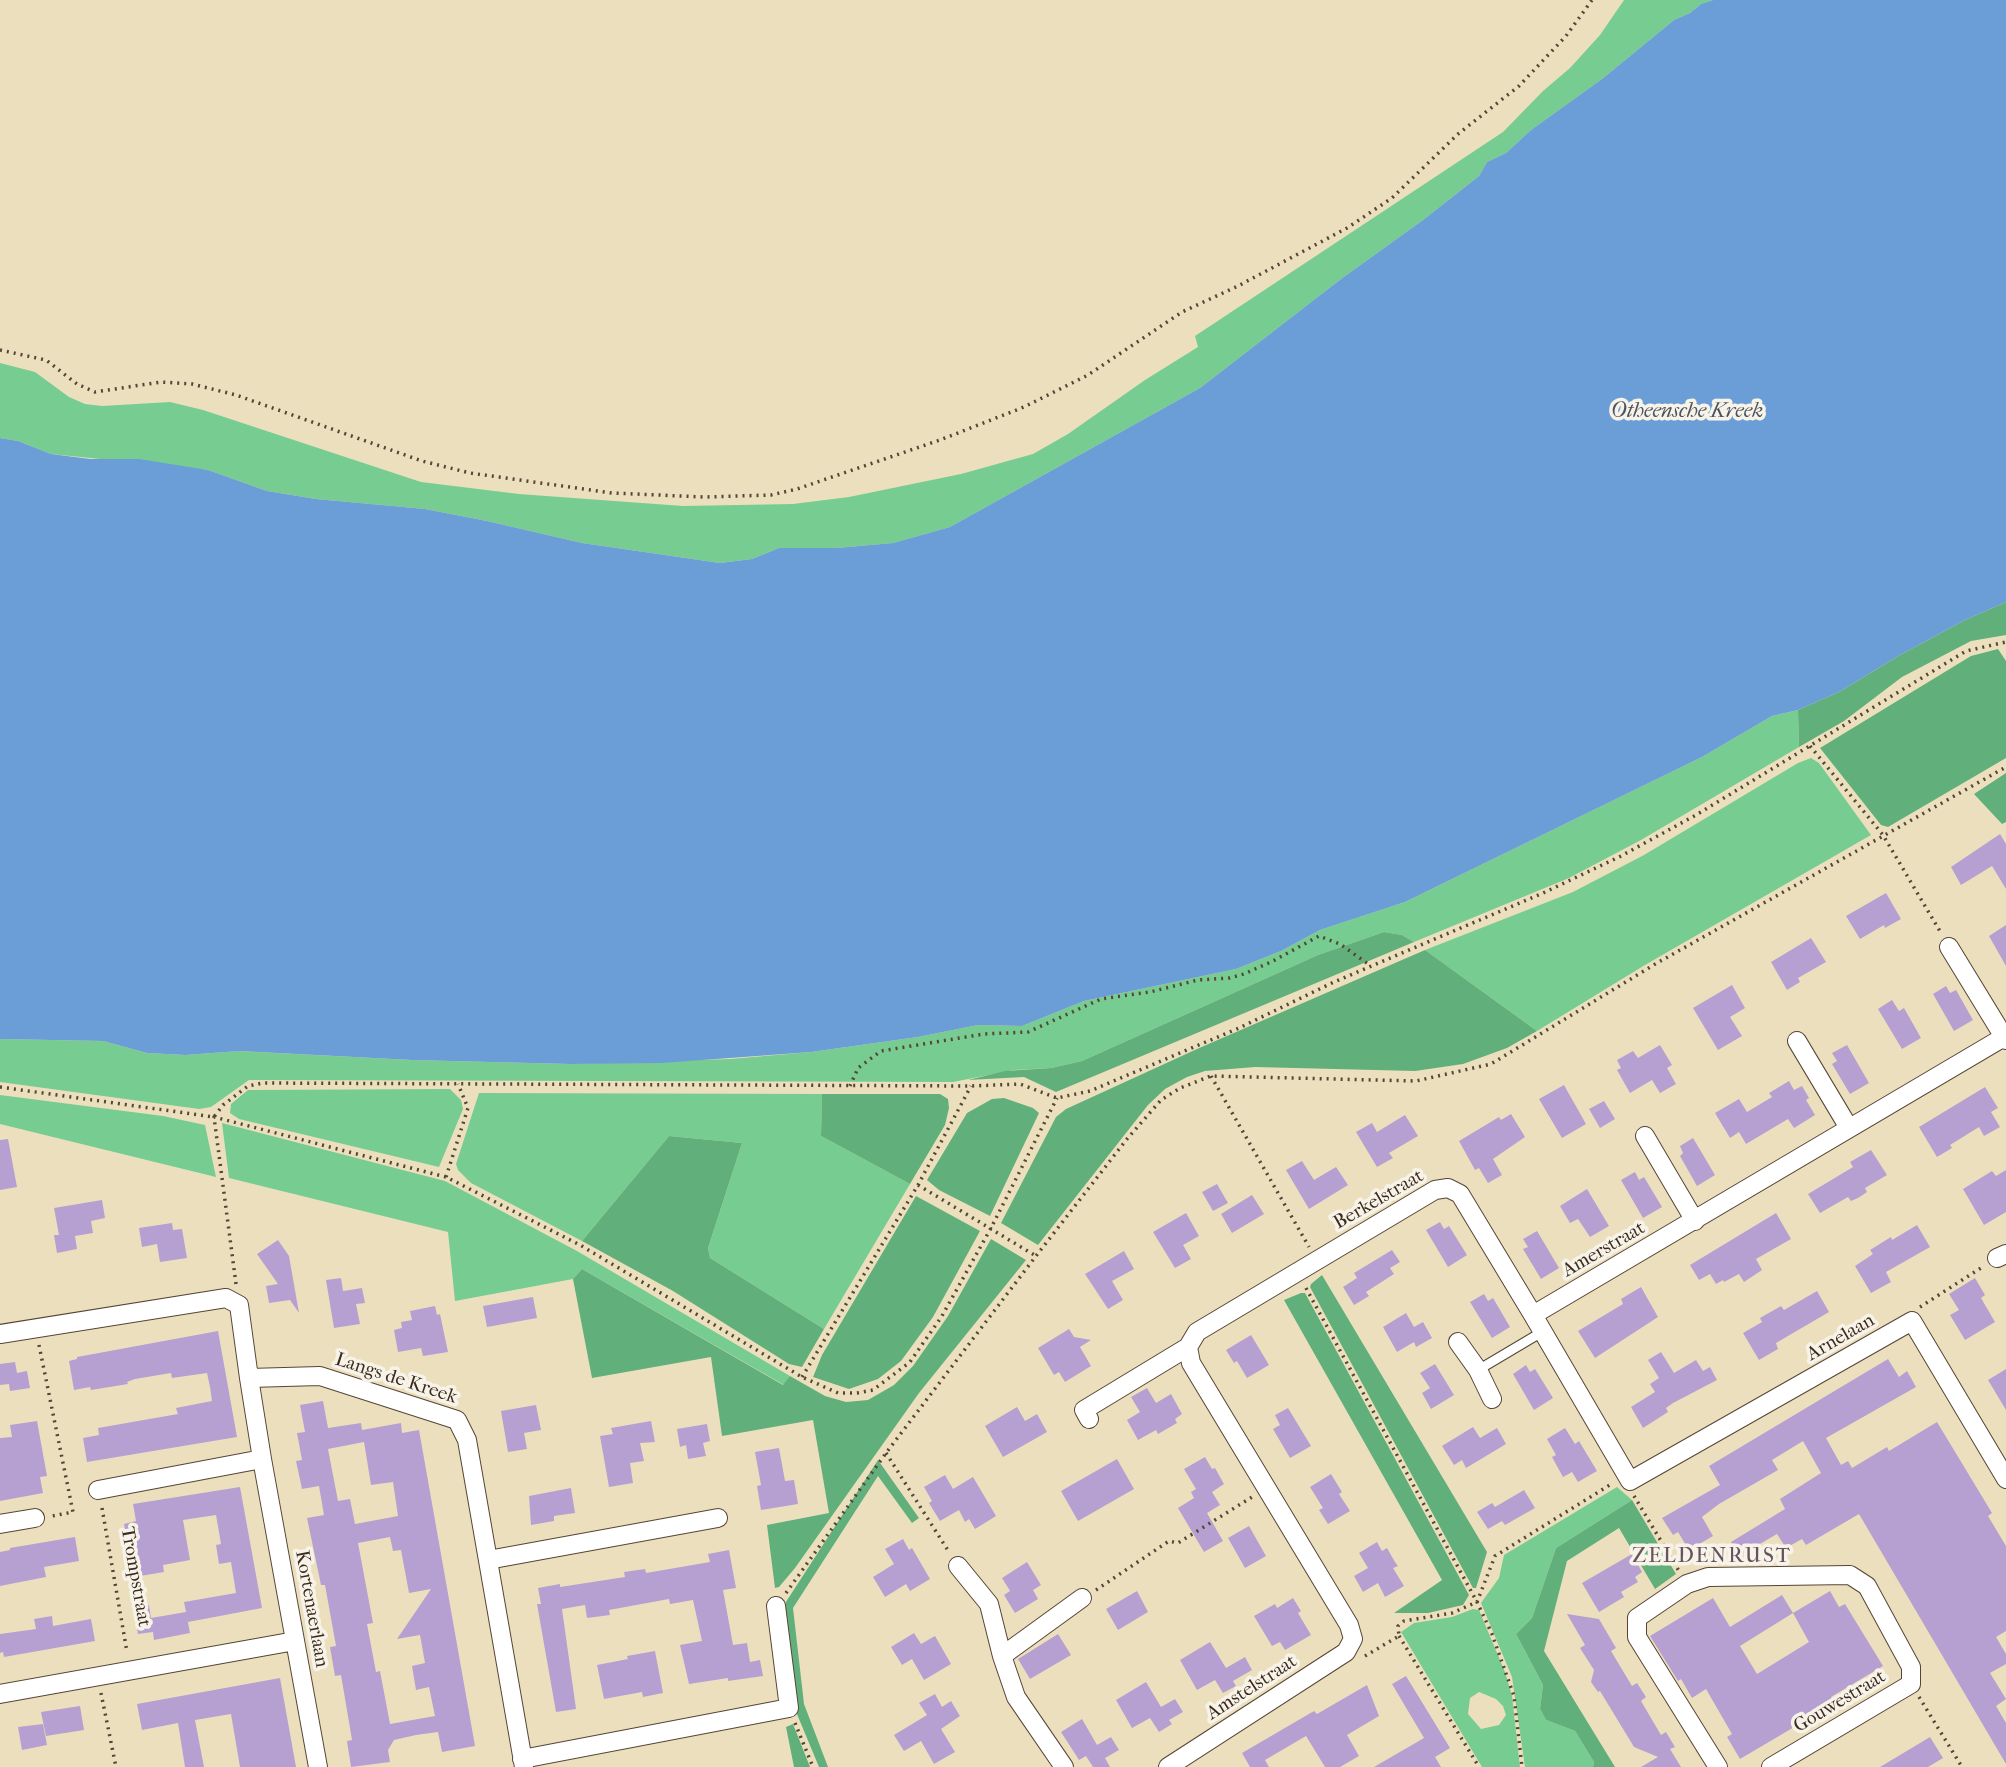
<!DOCTYPE html>
<style>
body{margin:0}
canvas{display:block;background:#ecdfbd}
</style>
<canvas width="2006" height="1767"></canvas>
<script>
const g = document.querySelector('canvas').getContext('2d');
g.lineJoin = 'round';
function fill(path, color) {
  g.fillStyle = color;
  g.fill(path, 'evenodd');
}
function shape(rows) {
  const path = new Path2D();
  for (const r of rows) {
    path.moveTo(r[0], r[1]);
    for (let i = 2; i < r.length; i += 2) path.lineTo(r[i], r[i + 1]);
  }
  return path;
}
function trace(path, color, width, dash) {
  g.strokeStyle = color;
  g.lineWidth = width;
  g.lineCap = dash ? 'butt' : 'round';
  g.setLineDash(dash || []);
  g.stroke(path);
}
function write(font, color, halo, rows, align = 'center') {
  g.font = font + ' "IM FELL French Canon",serif';
  g.lineWidth = 7;
  g.setLineDash([]);
  g.textBaseline = 'middle';
  g.strokeStyle = halo;
  g.fillStyle = color;
  for (const [text, x, y, turn = 0] of rows) {
    g.save();
    g.translate(x, y);
    g.rotate((+turn || 0) * Math.PI / 180);
    g.textAlign = isNaN(turn) ? turn : align;
    if (halo) g.strokeText(text, 0, 0);
    g.fillText(text, 0, 0);
    g.restore();
  }
}
fill(shape([
 [1624,0,1713,0,1701,4,1690,13,1674,20,1602,79,1531,130,1506,153,1487,162,1479,176,1423,220,1341,279,1200,388,950,527,893,543,837,548,779,548,752,559,720,563,582,543,487,521,425,509,316,499,267,491,208,470,51,454,18,441,0,438,0,363,35,372,69,397,85,404,102,406,170,402,203,410,421,482,519,494,683,506,793,504,849,497,961,474,1033,454,1068,434,1145,380,1198,347,1195,336,1503,132,1543,91,1570,68,1600,35],
 [1798,710,1799,747,1641,840,1569,878,1414,942,1402,935,1384,932,1318,955,1082,1061,1051,1068,1014,1070,953,1082,249,1080,211,1107,199,1109,0,1082,0,1039,103,1041,147,1053,186,1055,238,1051,412,1060,570,1064,730,1059,811,1052,918,1037,978,1025,1022,1026,1084,1001,1236,969,1281,951,1320,930,1405,902,1702,757,1772,716],
 [1811,758,1819,763,1871,835,1645,965,1537,1031,1425,950,1573,892,1644,855,1798,763],
 [450,1089,461,1100,463,1109,439,1167,239,1119,230,1113,231,1104,248,1090],
 [479,1093,822,1094,821,1136,910,1184,824,1329,710,1258,708,1248,742,1143,669,1136,582,1241,471,1183,458,1170,456,1164],
 [0,1095,163,1116,205,1125,216,1177,0,1124],
 [222,1123,445,1181,577,1251,790,1376,784,1385,582,1269,573,1279,455,1301,448,1232,229,1178],
 [1617,1487,1632,1500,1556,1548,1532,1618,1516,1634,1543,1685,1540,1709,1546,1720,1575,1731,1594,1762,1593,1767,1525,1767,1512,1677,1481,1603,1499,1578,1504,1555],
 [1473,1609,1479,1610,1505,1672,1512,1696,1520,1767,1482,1767,1401,1632,1414,1623,1452,1617],
 [1479,1692,1496,1699,1503,1706,1506,1715,1499,1725,1481,1729,1468,1714,1470,1698]
]), '#77cd91');
fill(shape([
 [2006,602,2006,635,1971,641,1902,677,1844,721,1799,747,1798,710,1839,692,1900,655,1965,620],
 [1998,649,2006,661,2006,758,1888,827,1881,825,1820,748,1971,656],
 [2006,773,2006,822,2002,824,1974,794],
 [1384,932,1402,935,1414,942,1056,1092,1024,1077,968,1080,1005,1071,1051,1068,1082,1061,1318,955],
 [1425,950,1537,1031,1507,1048,1463,1064,1415,1071,1255,1067,1205,1071,1187,1077,1165,1089,1148,1105,1038,1245,1001,1223,1056,1117,1066,1109,1197,1049],
 [822,1094,940,1094,948,1099,949,1108,945,1125,910,1184,821,1136],
 [1004,1098,1033,1108,1039,1113,990,1216,939,1190,927,1180,967,1113,992,1099],
 [669,1136,742,1143,708,1248,710,1258,824,1329,802,1367,789,1364,673,1291,582,1241],
 [916,1196,980,1231,933,1317,901,1361,878,1379,849,1389,813,1377,822,1355],
 [991,1239,1026,1260,919,1393,795,1568,779,1587,775,1588,767,1525,829,1513,813,1420,722,1436,711,1357,592,1378,573,1279,582,1269,783,1385,790,1376,825,1396,846,1402,868,1400,894,1385,913,1366,948,1316],
 [1322,1275,1487,1552,1476,1588,1473,1588,1310,1287,1311,1284],
 [1301,1293,1305,1293,1469,1595,1463,1605,1428,1613,1394,1613,1442,1580,1284,1300],
 [878,1460,919,1518,912,1523,878,1476,793,1608,804,1704,828,1767,819,1767,794,1707,782,1608],
 [1632,1500,1676,1574,1655,1589,1619,1528,1567,1561,1544,1651,1615,1767,1593,1767,1594,1762,1575,1731,1546,1720,1540,1709,1543,1685,1516,1634,1532,1618,1556,1548],
 [793,1724,810,1767,794,1767,786,1727]
]), '#61b07b');
fill(shape([
 [1713,0,2006,0,2006,602,1965,620,1900,655,1839,692,1798,710,1772,716,1702,757,1405,902,1320,930,1281,951,1236,969,1084,1001,1022,1026,978,1025,918,1037,811,1052,662,1063,570,1064,412,1060,239,1051,186,1055,147,1053,103,1041,0,1039,0,438,18,441,51,454,90,459,139,459,208,470,267,491,316,499,425,509,487,521,582,543,720,563,752,559,779,548,837,548,893,543,950,527,1200,388,1341,279,1423,220,1479,176,1487,162,1506,153,1531,130,1602,79,1674,20,1690,13,1701,4]
]), '#6b9ed6');
fill(shape([
 [2000,834,2006,844,2006,889,1992,866,1961,885,1951,867],
 [1886,893,1901,919,1885,928,1884,925,1860,939,1846,916],
 [2006,925,2006,966,1989,936],
 [1811,938,1826,962,1798,978,1800,982,1787,990,1771,962],
 [1732,985,1745,1008,1730,1017,1742,1036,1718,1050,1693,1008],
 [1946,986,1950,993,1956,990,1973,1020,1954,1031,1933,994],
 [1892,1000,1899,1011,1904,1008,1921,1038,1902,1049,1878,1009],
 [1660,1045,1672,1065,1667,1068,1676,1084,1660,1093,1652,1080,1630,1093,1617,1070,1621,1068,1617,1060,1633,1051,1638,1058],
 [1847,1045,1869,1083,1850,1094,1832,1064,1837,1061,1832,1053],
 [1789,1081,1794,1090,1802,1086,1809,1098,1806,1100,1815,1115,1794,1128,1788,1119,1746,1144,1739,1132,1730,1138,1715,1113,1739,1099,1747,1112,1772,1097,1769,1093],
 [1564,1085,1586,1124,1562,1138,1539,1099],
 [1985,1087,1998,1108,1991,1112,2000,1127,1984,1136,1979,1127,1950,1145,1952,1148,1937,1157,1919,1127],
 [1604,1101,1615,1119,1600,1128,1589,1109],
 [1511,1114,1525,1137,1493,1159,1502,1175,1488,1183,1479,1168,1475,1170,1459,1141,1499,1117,1501,1120],
 [1405,1115,1418,1136,1389,1153,1393,1158,1377,1167,1356,1132,1372,1123,1377,1132],
 [1693,1138,1715,1175,1697,1186,1680,1156,1683,1153,1680,1146],
 [8,1139,17,1187,0,1190,0,1140],
 [1871,1150,1887,1175,1865,1188,1867,1192,1858,1198,1851,1201,1848,1197,1820,1213,1808,1194,1853,1167,1850,1162],
 [1302,1161,1314,1180,1336,1167,1348,1185,1309,1209,1286,1170],
 [2006,1170,2006,1212,1984,1225,1963,1189,1992,1171,1996,1176],
 [1635,1172,1639,1180,1644,1177,1662,1207,1643,1218,1621,1180],
 [1217,1184,1228,1203,1213,1211,1202,1192],
 [1587,1189,1609,1226,1590,1237,1578,1219,1570,1223,1560,1206],
 [1252,1195,1264,1214,1232,1233,1221,1214],
 [102,1200,105,1218,91,1221,93,1233,75,1236,77,1249,57,1253,54,1235,59,1235,54,1208],
 [1186,1213,1199,1236,1183,1245,1191,1259,1175,1268,1153,1232],
 [1776,1213,1791,1239,1756,1259,1762,1270,1744,1282,1739,1274,1724,1282,1723,1280,1716,1284,1710,1274,1699,1280,1690,1265],
 [1440,1222,1444,1229,1449,1226,1467,1255,1448,1267,1426,1230],
 [172,1223,173,1230,182,1229,187,1258,160,1262,157,1244,142,1247,139,1228],
 [1917,1225,1930,1247,1886,1272,1891,1282,1871,1293,1855,1266,1873,1254,1870,1250,1891,1237,1892,1240],
 [1537,1231,1559,1268,1541,1279,1523,1249,1528,1247,1523,1239],
 [278,1240,289,1256,299,1313,290,1300,269,1303,266,1286,278,1284,257,1254],
 [1392,1250,1400,1262,1390,1268,1394,1274,1366,1292,1369,1296,1354,1305,1343,1287,1357,1278,1354,1273],
 [1124,1251,1134,1269,1112,1281,1123,1300,1108,1309,1085,1274],
 [341,1278,343,1291,362,1288,365,1303,356,1304,360,1324,334,1328,326,1280],
 [1975,1278,1985,1295,1981,1298,1995,1322,1965,1340,1950,1315,1959,1310,1949,1294],
 [1641,1287,1658,1317,1595,1358,1578,1331,1623,1304,1621,1299],
 [1817,1291,1829,1312,1776,1343,1778,1349,1759,1360,1743,1333,1762,1322,1760,1318,1781,1306,1784,1310],
 [1484,1294,1488,1301,1493,1298,1510,1327,1492,1338,1470,1302],
 [533,1297,537,1318,487,1327,483,1306],
 [435,1306,437,1315,440,1314,448,1352,423,1356,421,1348,398,1352,394,1330,402,1328,401,1322,412,1320,410,1311],
 [1406,1313,1414,1327,1423,1322,1432,1338,1416,1347,1414,1342,1397,1352,1383,1327],
 [1069,1329,1074,1337,1091,1340,1080,1347,1091,1366,1065,1382,1059,1372,1054,1375,1038,1348],
 [218,1331,237,1437,87,1462,83,1438,99,1435,98,1428,178,1414,176,1408,212,1401,210,1387,207,1373,172,1378,171,1373,135,1379,127,1382,128,1384,91,1390,90,1387,74,1390,69,1361,77,1359,77,1357],
 [1251,1335,1269,1365,1247,1378,1237,1361,1234,1363,1226,1350],
 [1661,1352,1674,1373,1696,1360,1703,1371,1710,1367,1717,1380,1673,1403,1666,1408,1668,1412,1643,1428,1631,1407,1655,1392,1650,1384,1659,1378,1648,1360],
 [1888,1359,1899,1377,1907,1371,1916,1387,1826,1438,1841,1465,1848,1461,1852,1468,1887,1447,1889,1451,1937,1422,1992,1513,1988,1516,2006,1546,2006,1631,1996,1637,2006,1654,2006,1664,1990,1673,2006,1699,1996,1706,2006,1723,2006,1764,1859,1514,1806,1545,1802,1539,1786,1548,1777,1534,1739,1556,1731,1542,1785,1509,1780,1499,1821,1473,1803,1441,1772,1460,1778,1470,1719,1504,1702,1517,1713,1536,1689,1550,1678,1532,1673,1535,1662,1518,1720,1485,1709,1466],
 [15,1362,17,1373,27,1371,30,1388,10,1391,9,1384,0,1385,0,1364],
 [1435,1364,1454,1395,1431,1409,1422,1393,1430,1388,1420,1373],
 [1526,1365,1530,1372,1535,1369,1553,1398,1534,1410,1513,1374],
 [2006,1369,2006,1410,1988,1380],
 [1147,1388,1156,1403,1171,1394,1182,1414,1175,1419,1177,1423,1158,1434,1156,1430,1138,1440,1127,1420,1140,1412,1131,1397],
 [323,1401,328,1428,361,1423,362,1430,401,1423,402,1433,419,1430,475,1746,442,1752,438,1732,416,1735,394,1740,388,1750,390,1762,351,1767,347,1741,352,1740,341,1675,335,1676,330,1647,336,1646,325,1585,321,1585,307,1518,324,1515,319,1486,302,1489,296,1461,302,1460,297,1433,305,1432,300,1405],
 [364,1442,371,1485,393,1482,398,1516,355,1524,350,1499,338,1501,328,1449],
 [390,1537,393,1551,401,1550,409,1593,431,1589,397,1639,420,1635,425,1663,412,1666,416,1690,429,1687,435,1716,390,1724,380,1671,376,1672,367,1624,373,1623,358,1543],
 [536,1405,541,1430,524,1433,527,1449,508,1452,501,1411],
 [1017,1407,1025,1421,1037,1414,1047,1432,1003,1457,985,1426],
 [1288,1408,1311,1446,1290,1458,1273,1429,1280,1425,1275,1415],
 [37,1421,47,1476,40,1477,43,1493,0,1501,0,1438,12,1437,10,1425],
 [651,1421,655,1442,640,1443,644,1461,630,1463,633,1483,609,1487,600,1436,613,1434,611,1428],
 [707,1424,710,1441,703,1443,706,1456,688,1459,686,1445,680,1447,677,1429],
 [1473,1427,1480,1438,1497,1428,1506,1444,1466,1468,1462,1460,1454,1465,1442,1446],
 [1565,1428,1575,1444,1579,1441,1597,1471,1578,1482,1572,1472,1563,1477,1552,1457,1556,1455,1547,1439],
 [779,1448,785,1481,794,1480,798,1504,761,1510,757,1486,761,1485,755,1452],
 [1205,1457,1212,1469,1215,1468,1224,1484,1212,1492,1220,1505,1207,1513,1223,1541,1204,1552,1178,1508,1194,1498,1191,1492,1196,1489,1184,1469],
 [1117,1459,1134,1489,1078,1521,1061,1491],
 [1331,1474,1342,1492,1339,1494,1350,1511,1328,1524,1319,1510,1323,1508,1310,1487],
 [945,1475,953,1489,973,1477,996,1516,975,1529,969,1519,965,1522,959,1510,940,1521,929,1503,932,1501,924,1487],
 [240,1487,262,1608,188,1622,184,1602,236,1593,231,1562,219,1564,216,1545,221,1544,216,1515,183,1520,190,1560,163,1565,164,1572,134,1577,124,1524,136,1521,133,1504],
 [571,1488,575,1513,554,1516,554,1521,531,1525,529,1496],
 [1524,1490,1535,1508,1505,1525,1502,1521,1488,1529,1477,1512,1492,1503,1495,1507],
 [1249,1526,1266,1556,1245,1568,1228,1538],
 [75,1537,79,1561,44,1567,46,1577,0,1586,0,1552,10,1550,10,1548],
 [903,1539,909,1550,912,1548,930,1579,910,1591,906,1584,885,1597,873,1577,894,1564,885,1549],
 [1377,1542,1382,1551,1387,1548,1395,1562,1398,1566,1393,1568,1404,1586,1385,1597,1378,1583,1363,1592,1354,1576,1368,1568,1359,1553],
 [729,1550,736,1588,723,1590,733,1645,747,1643,750,1662,760,1660,763,1676,728,1681,728,1678,689,1684,680,1645,702,1641,693,1600,670,1604,669,1599,609,1610,610,1615,587,1618,585,1605,562,1609,576,1709,556,1712,537,1604,541,1604,538,1588,560,1584,560,1587,625,1577,624,1572,645,1569,646,1573,710,1562,708,1554],
 [1632,1554,1642,1572,1635,1577,1638,1582,1621,1592,1624,1597,1599,1612,1582,1583],
 [1027,1562,1041,1585,1033,1590,1038,1599,1015,1613,1004,1595,1010,1591,1002,1578],
 [1137,1591,1148,1612,1118,1630,1106,1609],
 [1830,1591,1839,1607,1845,1604,1883,1666,1831,1697,1835,1703,1740,1759,1727,1737,1732,1734,1706,1689,1692,1698,1681,1679,1678,1681,1650,1636,1713,1598,1730,1627,1782,1595,1793,1613,1740,1646,1757,1674,1809,1642,1793,1613],
 [1293,1598,1301,1611,1298,1613,1311,1635,1285,1650,1280,1642,1272,1646,1254,1616,1275,1604,1277,1608],
 [149,1605,151,1618,186,1612,190,1633,154,1640,153,1632,138,1634,133,1608],
 [1567,1614,1599,1619,1616,1648,1611,1651,1632,1686,1637,1683,1646,1697,1641,1701,1661,1735,1666,1732,1675,1747,1670,1749,1681,1767,1641,1767,1658,1757,1634,1747,1600,1691,1598,1692,1591,1682,1594,1670,1580,1648,1585,1645],
 [52,1616,53,1626,91,1619,95,1641,4,1657,3,1652,0,1653,0,1634,36,1629,34,1619],
 [914,1633,921,1644,935,1636,951,1664,924,1680,912,1659,902,1665,891,1647],
 [1058,1634,1071,1655,1030,1679,1018,1659],
 [1210,1642,1226,1668,1245,1657,1252,1670,1233,1681,1236,1686,1223,1693,1215,1680,1197,1690,1180,1660],
 [655,1651,663,1693,643,1697,642,1692,604,1699,597,1665,628,1659,627,1656],
 [1406,1676,1450,1748,1435,1757,1441,1767,1374,1767,1424,1738,1392,1684],
 [280,1678,296,1767,240,1767,231,1714,195,1720,204,1767,185,1767,178,1723,142,1730,137,1704],
 [1146,1682,1161,1707,1175,1699,1183,1712,1169,1720,1172,1724,1159,1732,1150,1718,1132,1728,1116,1700],
 [1367,1685,1379,1716,1347,1735,1359,1756,1340,1767,1325,1767,1306,1736,1265,1760,1269,1767,1250,1767,1242,1753,1314,1711,1317,1714],
 [935,1694,942,1707,951,1701,960,1716,941,1729,955,1752,934,1764,921,1741,904,1751,894,1735,927,1715,919,1703],
 [80,1706,84,1730,46,1736,41,1712],
 [1082,1719,1097,1745,1111,1737,1119,1750,1105,1758,1110,1767,1093,1767,1086,1756,1079,1760,1061,1732],
 [43,1724,47,1745,22,1750,18,1727],
 [1930,1737,1943,1758,1928,1767,1880,1767]
]), '#b6a0d2');
const service = shape([
 [1478,1370,1542,1332]
]);
const minor = shape([
 [1949,947,2004,1037],
 [1797,1041,1849,1128],
 [1645,1136,1695,1221],
 [1997,1258,2006,1254],
 [1533,1315,2004,1037,2006,1040],
 [0,1334,226,1298,239,1305,249,1378,320,1376,457,1420,467,1440,524,1767],
 [1458,1342,1478,1370,1492,1399],
 [249,1378,262,1459,318,1767],
 [1089,1419,1084,1410,1188,1347],
 [98,1490,262,1459],
 [0,1524,35,1518],
 [488,1560,718,1518],
 [958,1566,989,1604,1002,1656,1082,1598],
 [1002,1656,1016,1697,1064,1767],
 [0,1694,295,1641],
 [522,1759,789,1708,776,1606],
 [1168,1767,1346,1652,1353,1639,1349,1625,1191,1363,1188,1347,1197,1332,1435,1190,1448,1188,1460,1194,1533,1315,1630,1481,1912,1321,2006,1479],
 [1718,1767,1637,1637,1637,1618,1687,1584,1708,1577,1850,1575,1867,1586,1911,1667,1911,1684,1771,1767]
]);
trace(service, '#564536', 11);
trace(minor, '#564536', 20);
trace(shape([
 [0,350,46,360,77,384,95,392,161,382,192,384,236,395,422,461,470,473,612,493,704,497,771,495,797,489,940,440,1024,407,1088,375,1182,312,1238,286,1347,228,1392,198,1458,134,1519,86,1566,36,1592,0],
 [1810,746,1883,835,1941,933],
 [1211,1076,1309,1247],
 [850,1086,858,1068,881,1051,984,1034,1028,1032,1101,999,1150,992,1198,980,1230,978,1244,974,1273,961,1319,936,1340,944,1371,966],
 [0,1087,214,1117,223,1105,248,1086,263,1083,971,1086,1020,1084,1057,1098,1090,1091,1239,1028,1334,982,1543,893,1621,856,1696,815,1966,651,2006,642],
 [446,1177,468,1108,458,1084],
 [918,1185,1036,1256],
 [236,1284,214,1117,446,1177,580,1245,802,1377,838,1393,857,1393,873,1390,910,1362,942,1316,991,1228,1057,1098],
 [1306,1288,1477,1602,1492,1634,1514,1696,1522,1767],
 [1920,1307,1984,1266],
 [39,1345,73,1512,52,1516],
 [802,1377,918,1185,971,1086],
 [886,1453,949,1552],
 [1634,1496,1679,1571],
 [102,1508,127,1652],
 [1096,1590,1169,1541,1178,1543,1252,1497],
 [786,1593,886,1453,1036,1256,1127,1139,1161,1100,1180,1088,1211,1076,1416,1081,1491,1064,1657,963,2006,767],
 [1399,1636,1479,1767],
 [1365,1656,1399,1636,1398,1626,1404,1621,1452,1613,1477,1602,1495,1556,1613,1483],
 [101,1693,116,1767],
 [1919,1697,1962,1767],
 [795,1723,813,1767]
]), '#564536', 3.5, [2, 5]);
trace(service, '#fff', 9);
trace(minor, '#fff', 18);
write('19px', '#3b2a1e', '#f7f3e8', [
 ["Berkelstraat",1379,1200,-30],
 ["Amerstraat",1604,1250,-30],
 ["Arnelaan",1841,1338,-30],
 ["Langs de Kreek",396,1379,18],
 ["Trompstraat",135,1577,80],
 ["Kortenaerlaan",311,1609,80],
 ["Amstelstraat",1252,1688,-33],
 ["Gouwestraat",1840,1702,-31]
]);
write('italic 21px', '#4c535e', '#f7f3e8', [
 ["Otheensche Kreek",1687,412]
]);
g.letterSpacing = '2px';
write('21px', '#66535d', '#f7f3e8', [
 ["ZELDENRUST",1712,1557]
]);
g.letterSpacing = '0px';
</script>
